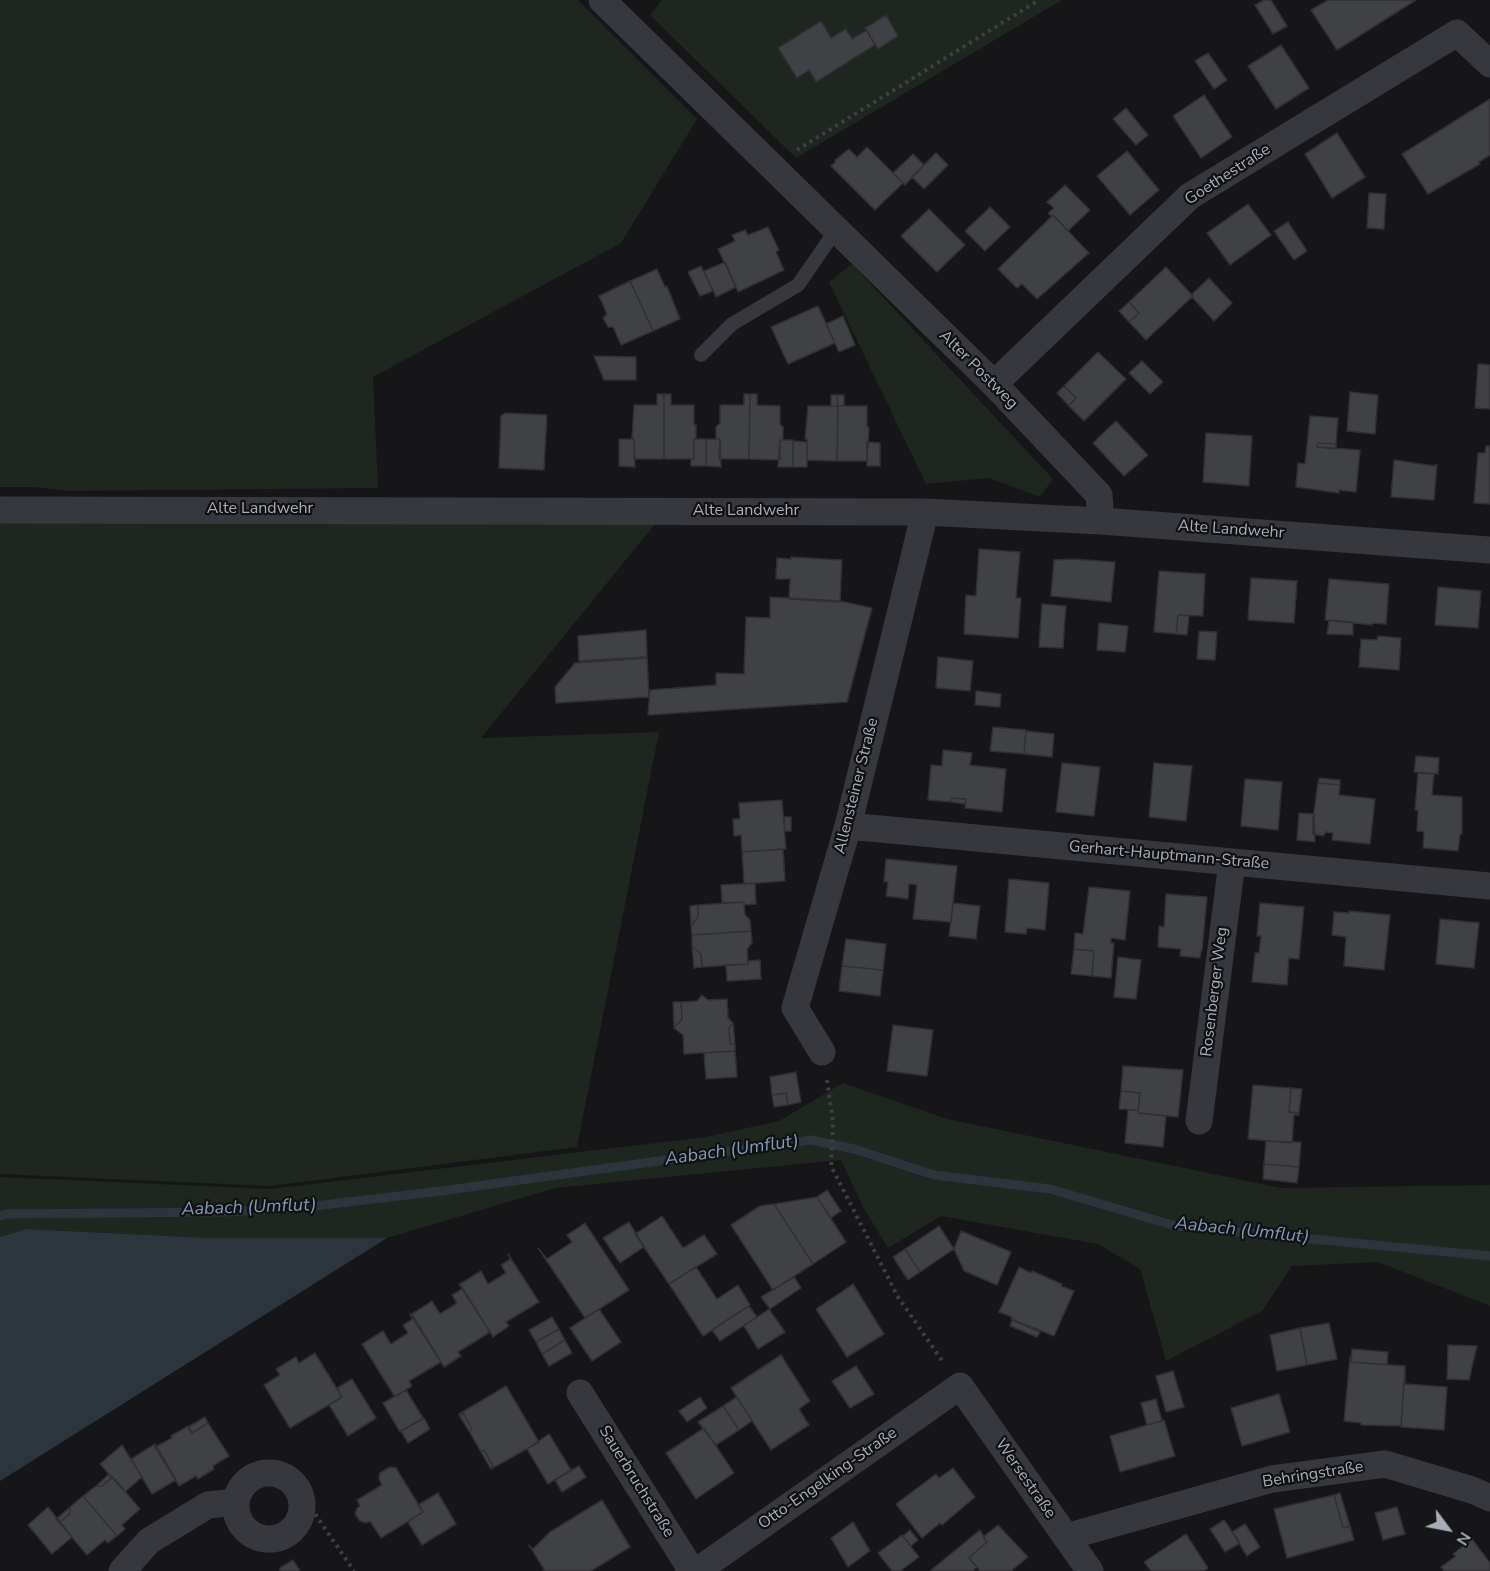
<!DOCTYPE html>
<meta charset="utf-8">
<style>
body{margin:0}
#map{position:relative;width:1490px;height:1571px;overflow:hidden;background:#161618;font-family:"Nunito Sans",sans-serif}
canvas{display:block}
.north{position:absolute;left:1418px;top:1499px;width:60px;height:60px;-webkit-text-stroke:4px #111113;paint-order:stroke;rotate:122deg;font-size:16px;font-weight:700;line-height:24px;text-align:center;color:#a8adb8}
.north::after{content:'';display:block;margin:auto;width:21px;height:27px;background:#a8adb8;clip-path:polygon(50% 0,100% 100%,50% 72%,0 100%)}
</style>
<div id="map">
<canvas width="1490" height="1571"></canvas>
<div class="north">N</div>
</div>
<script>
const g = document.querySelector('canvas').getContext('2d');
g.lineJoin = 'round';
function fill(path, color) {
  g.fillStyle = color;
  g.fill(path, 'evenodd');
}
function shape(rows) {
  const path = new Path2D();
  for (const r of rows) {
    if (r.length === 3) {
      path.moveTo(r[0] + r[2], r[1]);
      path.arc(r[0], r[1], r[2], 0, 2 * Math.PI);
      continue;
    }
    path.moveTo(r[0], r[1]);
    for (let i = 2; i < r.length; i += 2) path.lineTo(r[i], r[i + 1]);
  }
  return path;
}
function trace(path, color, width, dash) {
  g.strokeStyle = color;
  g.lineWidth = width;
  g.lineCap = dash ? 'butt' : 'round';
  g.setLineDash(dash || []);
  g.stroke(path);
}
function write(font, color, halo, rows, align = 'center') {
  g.font = font + ' "Nunito Sans",sans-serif';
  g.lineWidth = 4.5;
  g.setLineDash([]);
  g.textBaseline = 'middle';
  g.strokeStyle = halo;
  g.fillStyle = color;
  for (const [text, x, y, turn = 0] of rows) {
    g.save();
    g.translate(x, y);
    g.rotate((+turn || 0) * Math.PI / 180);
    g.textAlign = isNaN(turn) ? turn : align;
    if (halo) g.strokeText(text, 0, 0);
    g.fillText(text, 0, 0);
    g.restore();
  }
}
fill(shape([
 [0,0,578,0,697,119,621,243,373,377,378,488,68,491,33,487,0,487],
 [662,0,1062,0,796,158,650,15],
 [852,264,1053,479,1040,497,989,478,926,484,829,282],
 [2,521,655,524,481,738,659,732,577,1147,270,1186,0,1174,0,524],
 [843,1083,947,1119,1281,1188,1490,1185,1490,1306,1378,1262,1292,1266,1262,1311,1166,1361,1140,1269,1098,1244,941,1216,888,1248,863,1207,841,1160,555,1188,387,1238,209,1238,27,1229,0,1237,0,1177,270,1189,706,1137,779,1121]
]), '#1e261f');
fill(shape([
 [27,1229,209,1238,387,1238,0,1481,0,1237]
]), '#2c353c');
trace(shape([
 [0,1216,7,1214,226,1212,306,1207,441,1191,811,1140,854,1149,934,1175,1050,1189,1176,1226,1490,1256]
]), '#2c353c', 9);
const building = shape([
 [1264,0,1271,0,1287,26,1273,34,1255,5,1264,0],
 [1328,0,1416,0,1337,50,1311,10,1328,0],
 [886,15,898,36,878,49,865,28,886,15],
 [821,21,831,38,846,29,852,39,867,30,875,45,816,82,809,70,797,78,778,48,821,21],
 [1281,45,1309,88,1276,109,1248,66,1281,45],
 [1208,53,1227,80,1214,89,1195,61,1208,53],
 [1204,95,1232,137,1201,158,1173,116,1204,95],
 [1490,99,1490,155,1479,162,1480,164,1428,194,1402,154,1490,99],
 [1126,108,1148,135,1136,145,1113,119,1126,108],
 [1337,133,1365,177,1332,198,1305,154,1337,133],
 [867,147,903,183,875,210,831,166,836,161,835,160,849,149,857,157,867,147],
 [1127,151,1159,190,1130,215,1097,176,1127,151],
 [936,153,948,165,924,189,912,177,936,153],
 [913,154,924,165,905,185,893,173,913,154],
 [1065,185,1090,210,1068,231,1053,215,1051,216,1048,213,1054,208,1047,202,1065,185],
 [1369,193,1386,194,1384,229,1367,228,1369,193],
 [1248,204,1271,235,1230,265,1207,233,1248,204],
 [990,207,1010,227,985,251,965,231,990,207],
 [929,209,965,245,937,272,901,236,929,209],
 [1053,215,1089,253,1037,299,1022,284,1017,288,998,269,1053,215],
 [1288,222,1307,251,1294,260,1274,231,1288,222],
 [768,227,779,250,776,252,784,270,738,292,718,249,735,241,732,235,745,230,748,235,768,227],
 [725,262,736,287,716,297,704,271,725,262],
 [701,266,713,291,700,296,688,272,701,266],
 [1166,267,1193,296,1146,340,1129,322,1139,313,1129,302,1166,267],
 [657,269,665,287,667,286,680,319,653,331,630,281,657,269],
 [1209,278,1232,303,1214,321,1192,297,1192,294,1209,278],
 [630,281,653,331,621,345,613,327,608,327,603,318,607,314,599,296,630,281],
 [1129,302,1139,313,1129,322,1119,311,1129,302],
 [818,306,835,343,788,364,771,327,818,306],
 [843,316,855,345,839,352,826,324,843,316],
 [1098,352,1126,379,1084,421,1069,406,1076,398,1064,386,1098,352],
 [594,356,636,357,636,380,604,380,594,356],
 [1142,361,1163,382,1150,394,1129,373,1142,361],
 [1478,364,1490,365,1490,409,1475,408,1478,364],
 [1064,386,1076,398,1069,406,1057,393,1064,386],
 [1350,392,1378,395,1375,434,1347,431,1350,392],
 [657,394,664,394,664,459,634,459,634,439,632,439,634,405,657,405,657,394],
 [664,394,671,394,671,405,694,405,694,425,696,425,696,439,694,439,694,459,664,459,664,394],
 [744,394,750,394,749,459,719,459,720,439,716,439,716,427,720,423,720,405,744,405,744,394],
 [750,394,757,394,757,405,780,406,780,424,783,427,783,440,780,440,780,460,749,459,750,394],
 [831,395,837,395,838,406,831,406,831,395],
 [837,395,844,395,844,406,838,406,837,395],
 [808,406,838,406,837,461,807,460,807,439,805,439,808,406],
 [838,406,867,406,867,427,869,427,867,461,837,461,838,406],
 [505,413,547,415,544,470,499,468,501,416,505,413],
 [1310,416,1338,418,1336,444,1318,443,1317,447,1360,450,1356,492,1339,490,1339,493,1296,487,1298,463,1305,464,1310,416],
 [1116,421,1148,455,1124,476,1093,443,1116,421],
 [1206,433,1252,436,1249,486,1203,482,1206,433],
 [619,439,634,439,635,467,619,466,619,439],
 [694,439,706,439,706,466,691,466,691,459,694,459,694,439],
 [706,439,720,439,721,467,706,466,706,439],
 [780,440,793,440,793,467,778,467,780,440],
 [793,441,807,442,807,467,793,467,793,441],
 [867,442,880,443,880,466,867,466,867,442],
 [1318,443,1336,444,1336,449,1317,447,1318,443],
 [1486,446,1490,446,1490,504,1474,503,1478,453,1485,453,1486,446],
 [1394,460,1435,466,1437,464,1434,500,1391,497,1394,460],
 [979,549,1020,552,1016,598,1021,598,1018,638,964,634,966,595,976,596,979,549],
 [791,557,842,560,840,602,789,599,790,579,776,579,777,558,791,559,791,557],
 [1071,559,1115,562,1111,602,1051,596,1054,560,1071,559],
 [1159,571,1205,574,1203,616,1178,615,1176,634,1154,632,1159,571],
 [1251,578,1297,581,1294,623,1248,620,1251,578],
 [1329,579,1389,584,1386,624,1372,623,1372,625,1325,620,1329,579],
 [1438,587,1481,591,1478,628,1435,625,1438,587],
 [770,597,840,601,872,608,847,702,648,715,650,690,716,685,716,673,744,674,746,617,770,618,770,597],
 [1042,604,1066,606,1063,648,1039,647,1042,604],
 [1178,615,1189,616,1187,635,1176,634,1178,615],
 [1329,620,1353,622,1353,635,1327,634,1329,620],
 [1099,623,1128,626,1125,652,1097,650,1099,623],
 [646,630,647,657,579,661,578,636,646,630],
 [1199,631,1217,632,1215,660,1197,659,1199,631],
 [1378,636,1401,638,1399,670,1359,667,1361,639,1377,640,1378,636],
 [938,657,973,661,970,691,936,688,938,657],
 [647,658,649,697,556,703,555,687,575,663,647,658],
 [976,691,1001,694,1000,707,975,705,976,691],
 [993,727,1026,730,1024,754,990,751,993,727],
 [1026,731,1054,734,1052,757,1024,754,1026,731],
 [943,750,972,753,970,765,1006,769,1002,812,965,808,966,799,952,798,951,802,928,800,931,765,942,766,943,750],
 [1416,756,1439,758,1438,774,1414,772,1416,756],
 [1062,763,1100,767,1094,816,1056,812,1062,763],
 [1154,763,1192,766,1186,821,1149,817,1154,763],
 [1418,773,1434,774,1432,795,1462,797,1462,834,1460,834,1458,851,1423,848,1424,832,1417,831,1418,810,1415,810,1418,773],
 [1319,778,1340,780,1340,785,1318,783,1319,778],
 [1245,779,1282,782,1278,830,1241,826,1245,779],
 [1318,783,1340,785,1339,795,1375,799,1370,844,1332,840,1333,833,1326,832,1323,836,1313,834,1313,819,1318,783],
 [952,798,966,799,966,804,951,802,952,798],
 [782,800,786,849,742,852,741,835,734,836,733,819,740,819,739,803,782,800],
 [1299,813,1314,814,1315,842,1297,840,1299,813],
 [784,817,791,817,791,831,785,831,784,817],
 [783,849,785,881,744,884,742,852,783,849],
 [886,859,957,866,951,922,913,919,917,885,909,884,908,899,886,896,888,882,884,882,886,859],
 [1009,879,1049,883,1045,930,1027,928,1026,934,1005,932,1009,879],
 [755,883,756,904,744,905,744,902,722,903,721,885,755,883],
 [1089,887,1130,891,1125,940,1111,938,1111,943,1114,943,1111,978,1092,976,1094,951,1074,949,1075,933,1083,934,1089,887],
 [1166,894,1207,897,1202,951,1201,951,1200,958,1180,956,1181,949,1158,947,1159,926,1164,927,1166,894],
 [744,902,745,915,750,920,751,931,692,935,691,926,698,917,698,905,744,902],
 [953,903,980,906,976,939,949,936,953,903],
 [1260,903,1304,907,1299,959,1289,958,1287,985,1252,982,1255,953,1259,953,1261,936,1257,936,1260,903],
 [698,905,698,917,691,926,690,906,698,905],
 [1349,911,1390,915,1384,970,1344,966,1346,937,1332,935,1334,912,1349,913,1349,911],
 [1440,919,1479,923,1474,968,1436,964,1440,919],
 [751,931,752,943,747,949,748,964,702,967,701,954,692,946,692,935,751,931],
 [846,939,886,944,883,970,842,966,846,939],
 [692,946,701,954,702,967,694,968,692,946],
 [1074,949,1094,951,1092,976,1071,974,1074,949],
 [1118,957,1141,960,1136,999,1114,997,1118,957],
 [760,960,761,979,727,981,726,965,748,964,748,961,760,960],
 [842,966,883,970,880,996,839,991,842,966],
 [702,995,708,1000,727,999,728,1018,733,1023,729,1028,730,1044,735,1044,735,1051,684,1054,683,1035,674,1028,682,1019,681,1002,697,1001,702,995],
 [673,1002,681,1002,682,1019,674,1028,673,1002],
 [733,1023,735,1044,730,1044,729,1028,733,1023],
 [893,1025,933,1030,927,1076,887,1071,893,1025],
 [735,1051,737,1077,706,1079,704,1053,735,1051],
 [1123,1066,1183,1070,1178,1117,1138,1113,1140,1093,1121,1091,1123,1066],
 [796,1072,801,1102,788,1105,786,1093,772,1095,770,1077,796,1072],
 [1253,1085,1291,1088,1289,1112,1299,1113,1299,1115,1294,1115,1292,1143,1248,1139,1253,1085],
 [1291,1088,1302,1089,1299,1113,1289,1112,1291,1088],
 [1121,1091,1140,1093,1138,1110,1119,1109,1121,1091],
 [786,1093,788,1105,774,1107,772,1095,786,1093],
 [1128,1110,1138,1110,1138,1113,1166,1116,1163,1147,1125,1143,1128,1110],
 [1266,1141,1301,1142,1299,1167,1264,1164,1266,1141],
 [1264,1164,1299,1167,1297,1183,1263,1179,1264,1164],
 [827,1190,841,1211,831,1218,817,1197,827,1190],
 [817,1197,846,1242,813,1264,774,1204,817,1197],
 [774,1204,813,1264,773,1290,731,1225,760,1206,774,1204],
 [662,1216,683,1248,704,1235,717,1254,669,1284,635,1234,662,1216],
 [629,1222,644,1247,620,1263,603,1238,629,1222],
 [585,1223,629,1290,585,1318,538,1248,547,1259,572,1242,567,1235,585,1223],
 [939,1226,954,1249,920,1272,905,1249,939,1226],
 [961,1231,1011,1252,997,1285,964,1271,954,1249,961,1231],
 [905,1249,920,1272,908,1280,893,1257,905,1249],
 [508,1254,539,1302,506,1322,509,1326,493,1337,460,1284,481,1271,488,1284,506,1273,501,1265,511,1259,508,1254],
 [696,1267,717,1299,738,1285,750,1305,703,1336,669,1284,696,1267],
 [1019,1267,1031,1273,1032,1271,1062,1284,1061,1286,1074,1291,1054,1336,1011,1319,1012,1317,999,1312,1019,1267],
 [794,1277,801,1288,770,1309,761,1297,794,1277],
 [459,1284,490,1332,458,1352,461,1356,444,1367,412,1314,432,1301,440,1314,457,1303,452,1295,462,1289,459,1284],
 [853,1284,884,1334,847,1357,816,1309,853,1284],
 [749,1306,757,1317,720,1341,712,1330,749,1306],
 [599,1309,621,1342,592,1361,570,1328,599,1309],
 [769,1309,785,1332,758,1349,744,1326,769,1309],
 [410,1314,441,1362,409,1381,412,1386,395,1397,362,1344,383,1331,391,1344,408,1333,403,1325,413,1319,410,1314],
 [552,1317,559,1329,536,1342,529,1330,552,1317],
 [1012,1320,1040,1332,1037,1337,1010,1326,1012,1320],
 [1329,1323,1337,1359,1307,1365,1300,1328,1329,1323],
 [1300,1328,1307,1365,1277,1371,1270,1335,1300,1328],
 [559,1329,565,1340,542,1354,536,1342,559,1329],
 [565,1340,572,1353,549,1366,542,1354,565,1340],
 [1448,1345,1477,1346,1469,1380,1447,1379,1448,1345],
 [1352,1349,1388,1352,1387,1365,1351,1362,1352,1349],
 [315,1353,342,1397,290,1428,264,1385,280,1375,276,1369,296,1357,299,1363,315,1353],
 [781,1355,810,1401,799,1409,809,1425,771,1450,731,1388,781,1355],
 [1350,1356,1351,1362,1405,1366,1401,1426,1361,1425,1361,1423,1344,1421,1350,1356],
 [856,1366,874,1394,850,1408,832,1381,856,1366],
 [1405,1366,1405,1384,1447,1387,1444,1430,1401,1427,1405,1366],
 [1173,1371,1184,1407,1166,1412,1156,1376,1173,1371],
 [352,1379,376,1418,348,1436,329,1405,342,1397,337,1388,352,1379],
 [506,1386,539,1442,491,1469,490,1468,493,1466,484,1450,481,1452,469,1431,472,1429,463,1413,459,1415,459,1414,506,1386],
 [406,1390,423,1418,400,1432,383,1403,406,1390],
 [1279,1394,1290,1432,1242,1446,1231,1408,1279,1394],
 [700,1397,707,1408,687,1422,679,1411,700,1397],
 [737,1397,752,1421,739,1430,723,1406,737,1397],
 [1156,1399,1162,1421,1147,1425,1141,1403,1156,1399],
 [723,1406,739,1430,716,1445,698,1422,723,1406],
 [463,1413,472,1429,469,1431,459,1415,463,1413],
 [205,1417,208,1423,192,1433,188,1427,205,1417],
 [424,1418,430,1429,408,1443,401,1431,424,1418],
 [1164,1420,1175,1456,1120,1472,1110,1436,1164,1420],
 [208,1423,229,1456,213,1466,214,1469,198,1479,196,1476,179,1486,155,1447,172,1438,171,1436,188,1426,192,1433,208,1423],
 [704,1428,734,1473,696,1499,666,1453,704,1428],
 [549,1434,571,1470,548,1484,527,1449,549,1434],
 [155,1444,176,1480,152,1494,131,1459,155,1444],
 [122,1445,142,1477,125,1492,100,1464,122,1445],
 [484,1450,493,1466,490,1468,481,1452,484,1450],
 [579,1466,586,1477,562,1492,555,1480,579,1466],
 [390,1467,396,1468,423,1512,381,1538,370,1521,366,1523,360,1521,355,1514,357,1508,360,1506,357,1500,382,1485,379,1479,380,1473,390,1467],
 [953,1468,975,1497,942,1525,940,1523,922,1538,896,1504,936,1474,939,1478,953,1468],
 [109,1474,111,1478,102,1486,96,1486,109,1474],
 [113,1477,140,1509,122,1525,125,1529,117,1536,83,1496,96,1486,102,1486,113,1477],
 [438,1493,456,1524,422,1545,408,1522,423,1512,418,1505,438,1493],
 [1340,1493,1350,1526,1343,1528,1334,1495,1340,1493],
 [1334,1495,1343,1528,1350,1526,1354,1540,1287,1558,1274,1509,1334,1495],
 [83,1496,117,1536,108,1543,105,1540,87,1555,56,1519,57,1518,60,1522,70,1514,70,1507,83,1496],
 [602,1500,630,1547,591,1571,545,1571,529,1545,533,1549,550,1532,602,1500],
 [48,1507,72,1537,52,1554,28,1525,48,1507],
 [70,1507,70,1514,60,1522,57,1518,70,1507],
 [1397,1507,1405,1534,1383,1540,1375,1513,1397,1507],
 [1224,1520,1240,1543,1225,1552,1210,1529,1224,1520],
 [853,1522,870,1551,848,1567,831,1538,853,1522],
 [1245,1524,1260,1547,1247,1556,1232,1532,1245,1524],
 [998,1525,1028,1557,1011,1571,980,1571,969,1558,987,1542,983,1537,998,1525],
 [910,1530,918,1540,911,1546,903,1536,910,1530],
 [980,1530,987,1542,969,1558,977,1567,973,1571,930,1571,980,1530],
 [1186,1534,1208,1568,1203,1571,1151,1571,1144,1562,1186,1534],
 [902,1535,919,1557,900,1571,892,1571,878,1553,902,1535],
 [1472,1539,1490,1563,1490,1571,1444,1571,1441,1567,1456,1556,1453,1554,1472,1539],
 [293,1560,300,1571,280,1571,280,1568,293,1560]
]);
fill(building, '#404145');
trace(building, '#303034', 1.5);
trace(shape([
 [797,150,1039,0],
 [827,1080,833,1122,831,1166,898,1297,943,1362],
 [302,1510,313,1511,354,1571]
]), '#3d3f44', 4, [3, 4.5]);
trace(shape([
 [701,355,732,324,798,285,836,230]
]), '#37383d', 14);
trace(shape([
 [602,0,994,384,1099,495,1101,521],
 [994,384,1190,196,1457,33,1490,64],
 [0,510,925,512,1101,521,1490,550],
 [848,826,1490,886],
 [822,1052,795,1008,848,826,925,512],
 [1199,1121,1232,862],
 [580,1393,692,1571],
 [269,1506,33],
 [1066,1537,1272,1479,1385,1464,1472,1490,1490,1498],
 [122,1571,149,1541,208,1505,236,1502],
 [697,1571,960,1386,1090,1571]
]), '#37383d', 27);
write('16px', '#a8adb8', '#111113', [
 ["Goethestraße",1228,175,-33],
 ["Alter Postweg",978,370,45],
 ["Alte Landwehr",260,509],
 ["Alte Landwehr",746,511],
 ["Alte Landwehr",1231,530,4],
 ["Allensteiner Straße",857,786,-76],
 ["Gerhart-Hauptmann-Straße",1169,856,5],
 ["Rosenberger Weg",1215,992,-83],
 ["Behringstraße",1313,1475,-9],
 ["Otto-Engelking-Straße",828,1479,-35],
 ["Wersestraße",1025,1479,55],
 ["Sauerbruchstraße",636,1482,58]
]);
write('italic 18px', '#7f9bb3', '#111113', [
 ["Aabach (Umflut)",732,1151,-8],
 ["Aabach (Umflut)",249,1208,-2],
 ["Aabach (Umflut)",1242,1231,6]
]);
</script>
